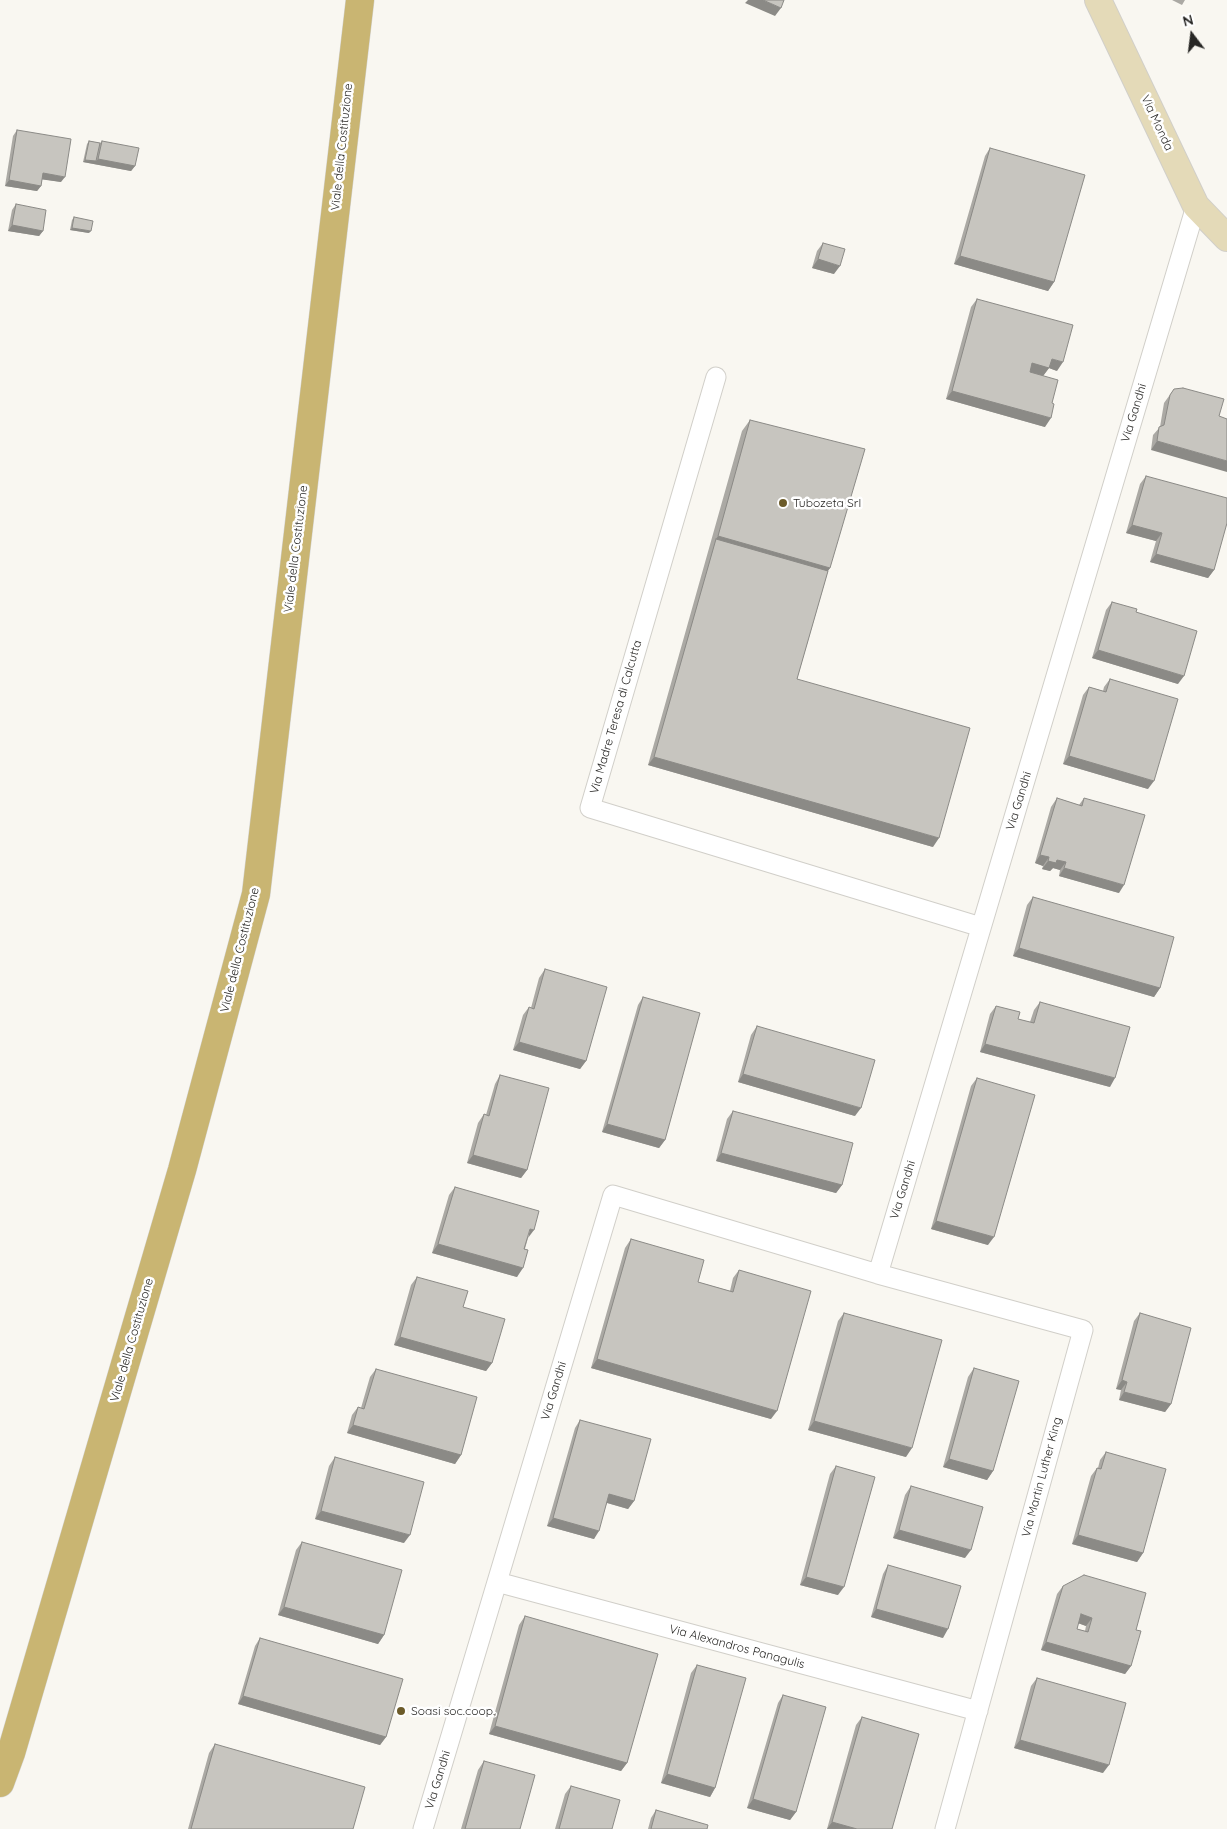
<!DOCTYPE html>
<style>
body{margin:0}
#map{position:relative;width:1227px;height:1829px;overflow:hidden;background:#f9f7f1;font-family:Quicksand,sans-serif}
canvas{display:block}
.north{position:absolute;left:1167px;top:10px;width:50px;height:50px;-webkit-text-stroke:4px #fff;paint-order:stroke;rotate:345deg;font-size:14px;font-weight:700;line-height:20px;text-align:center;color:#282725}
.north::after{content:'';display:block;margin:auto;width:18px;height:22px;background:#282725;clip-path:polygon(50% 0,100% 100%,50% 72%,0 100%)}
</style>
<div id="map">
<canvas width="1227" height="1829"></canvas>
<div class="north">N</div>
</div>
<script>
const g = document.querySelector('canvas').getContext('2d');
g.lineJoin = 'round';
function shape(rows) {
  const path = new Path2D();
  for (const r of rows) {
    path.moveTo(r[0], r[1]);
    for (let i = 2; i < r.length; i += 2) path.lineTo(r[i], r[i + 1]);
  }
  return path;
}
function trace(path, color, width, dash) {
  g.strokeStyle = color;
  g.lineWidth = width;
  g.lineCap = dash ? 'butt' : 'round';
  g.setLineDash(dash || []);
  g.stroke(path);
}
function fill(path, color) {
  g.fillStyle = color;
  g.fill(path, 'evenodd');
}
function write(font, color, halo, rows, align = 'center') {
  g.font = font + ' Quicksand,sans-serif';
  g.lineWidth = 5;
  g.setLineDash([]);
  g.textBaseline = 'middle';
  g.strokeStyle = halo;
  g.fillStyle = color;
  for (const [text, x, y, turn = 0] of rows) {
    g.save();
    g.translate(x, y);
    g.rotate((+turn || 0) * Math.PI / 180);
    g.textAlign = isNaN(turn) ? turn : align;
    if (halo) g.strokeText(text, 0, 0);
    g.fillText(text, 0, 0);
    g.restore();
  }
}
const street = shape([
 [716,377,590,808,981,927],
 [878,1274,1083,1330,945,1829],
 [497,1582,978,1711],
 [423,1829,613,1195,878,1274,1196,206]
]);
const secondary = shape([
 [1098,0,1196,206,1227,238]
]);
const primary = shape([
 [0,1783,11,1753,182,1170,256,894,360,0]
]);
trace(street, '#d1cfc9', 21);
trace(secondary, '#d1cfc9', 28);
trace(primary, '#d4d4d3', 29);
trace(street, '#fff', 19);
trace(secondary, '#e4dab8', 26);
trace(primary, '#c9b572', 28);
fill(shape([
 [1172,0,1185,0,1182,5],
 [17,130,61,182,42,179,41,186,37,191,5,186,13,136],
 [89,141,100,143,102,141,135,166,131,171,83,162,87,144],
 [990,148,1054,282,1048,291,954,264,985,156],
 [16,204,43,231,39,236,8,231,12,210],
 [74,217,89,233,70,230,72,220],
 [823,243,834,274,812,268,817,251],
 [977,299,1057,371,1049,368,1043,376,1045,427,946,399,971,307],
 [1174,389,1219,416,1151,450,1153,435,1160,427,1164,403],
 [750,420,830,568,828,571,797,679,933,847,648,765,742,431],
 [1146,476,1214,570,1208,578,1150,562,1156,541,1126,533,1140,484],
 [1112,602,1136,612,1178,684,1092,658,1106,610],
 [1110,679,1148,789,1063,764,1083,695,1089,687,1103,691,1104,687],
 [1057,798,1079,805,1084,798,1119,893,1059,876,1060,870,1053,868,1050,871,1042,869,1043,866,1035,863,1051,807],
 [1033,897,1160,988,1154,997,1013,956,1027,905],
 [545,969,586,1061,580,1069,513,1050,523,1015,529,1007,531,1008,539,978],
 [643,997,665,1140,659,1148,602,1132,638,1005],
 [1040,1002,1110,1087,980,1052,990,1014,996,1006,1018,1019,1030,1022,1034,1010],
 [757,1026,855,1116,738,1082,751,1035],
 [500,1075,527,1170,521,1178,467,1163,478,1123,484,1114,486,1115,495,1084],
 [977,1078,988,1245,931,1229,971,1086],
 [733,1111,842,1185,836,1193,716,1161,727,1119],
 [455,1187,528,1238,517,1277,432,1253,449,1195],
 [631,1239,698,1282,730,1291,733,1278,739,1270,771,1419,591,1368,625,1248],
 [417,1277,463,1307,492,1363,486,1371,394,1345,411,1285],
 [844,1313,906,1457,808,1430,838,1321],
 [1140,1313,1171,1404,1165,1412,1119,1400,1121,1390,1116,1389,1134,1321],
 [974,1368,993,1471,987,1480,943,1467,968,1377],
 [376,1369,461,1455,455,1464,347,1433,352,1415,358,1407,361,1408,370,1377],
 [580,1420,634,1501,628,1509,607,1503,594,1539,547,1526,575,1428],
 [1106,1452,1143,1553,1137,1562,1072,1544,1091,1476,1097,1468,1098,1468,1100,1460],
 [335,1457,404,1543,315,1519,329,1466],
 [836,1466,838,1595,800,1585,830,1474],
 [911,1486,965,1558,893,1538,905,1495],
 [302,1542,384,1635,378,1644,278,1615,296,1550],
 [888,1565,943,1638,871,1617,883,1574],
 [1063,1586,1136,1630,1131,1666,1125,1674,1041,1650,1057,1594],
 [1078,1623,1086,1626,1085,1631,1077,1629],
 [525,1616,627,1763,621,1771,489,1734,519,1625],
 [260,1638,386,1737,380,1745,238,1704,255,1646],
 [697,1665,715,1788,710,1797,661,1783,691,1673],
 [1037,1678,1103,1773,1014,1748,1031,1686],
 [783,1695,796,1812,790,1820,747,1808,778,1703],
 [862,1717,892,1829,827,1829,856,1725],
 [215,1744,353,1829,188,1829,209,1753],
 [484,1761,520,1829,461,1829,478,1770],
 [571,1786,612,1829,555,1829,565,1794],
 [656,1810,707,1829,648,1829,651,1818]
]), '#aba9a4');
fill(shape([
 [748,0,763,0,781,8,775,16,745,3],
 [98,159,135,166,131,171,83,162,85,160,96,161],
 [43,173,65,177,61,182,39,179],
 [9,180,41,186,37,191,5,186],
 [12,225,43,231,39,236,8,231],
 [72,228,91,231,89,233,70,230],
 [960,256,1054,282,1048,291,954,264],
 [818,259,840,266,834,274,812,268],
 [1052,359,1063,362,1057,371,1049,368,1043,376,1027,371,1032,363],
 [952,391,1051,418,1045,427,946,399],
 [1157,441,1227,461,1227,472,1151,450],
 [1132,525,1162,533,1156,541,1126,533],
 [718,536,830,568,822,579,716,539],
 [1156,554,1214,570,1208,578,1150,562],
 [1098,650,1184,676,1178,684,1092,658],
 [1069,756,1154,781,1148,789,1063,764],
 [654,757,939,838,933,847,648,765],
 [1040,855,1049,857,1043,866,1035,863],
 [1057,860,1066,862,1060,870,1053,868,1050,871,1042,869,1048,861],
 [1064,868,1124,885,1119,893,1059,876],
 [1019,948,1160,988,1154,997,1013,956],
 [519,1042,586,1061,580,1069,513,1050],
 [985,1044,1115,1078,1110,1087,980,1052],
 [743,1074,861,1108,855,1116,738,1082],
 [607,1124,665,1140,659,1148,602,1132],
 [721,1153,842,1185,836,1193,716,1161],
 [473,1155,527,1170,521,1178,467,1163],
 [936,1221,994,1237,988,1245,931,1229],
 [530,1229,534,1230,528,1238],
 [438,1244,523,1268,517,1277,432,1253],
 [400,1337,492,1363,486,1371,394,1345],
 [597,1359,777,1411,771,1419,591,1368],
 [1122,1380,1127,1382,1121,1390,1116,1389],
 [1124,1392,1171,1404,1165,1412,1119,1400],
 [814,1421,912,1448,906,1457,808,1430],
 [353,1425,461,1455,455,1464,347,1433],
 [949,1459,993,1471,987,1480,943,1467],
 [609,1494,634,1501,628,1509,604,1502],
 [321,1511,410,1535,404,1543,315,1519],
 [553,1518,599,1531,594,1539,547,1526],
 [899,1530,971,1550,965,1558,893,1538],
 [1078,1535,1143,1553,1137,1562,1072,1544],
 [806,1577,844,1587,838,1595,800,1585],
 [284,1607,384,1635,378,1644,278,1615],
 [876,1609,948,1629,943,1638,871,1617],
 [1081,1614,1092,1618,1086,1626,1075,1622],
 [1046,1642,1131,1666,1125,1674,1041,1650],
 [243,1696,386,1737,380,1745,238,1704],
 [495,1726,627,1763,621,1771,489,1734],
 [1020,1740,1109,1765,1103,1773,1014,1748],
 [667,1774,715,1788,710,1797,661,1783],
 [753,1799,796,1812,790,1820,747,1808],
 [832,1822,857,1829,827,1829]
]), '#8b8a86');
const building = shape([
 [763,0,784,0,781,8,763,0],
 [17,130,71,139,65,177,43,173,41,186,9,180,17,130],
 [89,141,100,143,96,161,85,160,89,141],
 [102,141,139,148,135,166,98,159,102,141],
 [990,148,1085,175,1054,282,960,256,990,148],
 [16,204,46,210,43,231,12,225,16,204],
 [74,217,93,221,91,231,72,228,74,217],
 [823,243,845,249,840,266,818,259,823,243],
 [977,299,1073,325,1063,362,1052,359,1049,368,1032,363,1030,372,1058,380,1052,403,1054,404,1051,418,952,391,977,299],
 [1183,388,1224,399,1219,416,1227,419,1227,461,1157,441,1159,427,1164,425,1170,395,1174,389,1183,388],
 [750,420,865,449,830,568,718,536,750,420],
 [1146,476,1227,498,1227,523,1214,570,1156,554,1162,533,1132,525,1146,476],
 [716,539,828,571,797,679,970,728,939,838,654,757,716,539],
 [1112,602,1137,609,1136,612,1197,631,1184,676,1098,650,1112,602],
 [1110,679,1178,699,1154,781,1069,756,1089,687,1106,692,1110,679],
 [1057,798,1082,806,1084,798,1145,815,1124,885,1064,868,1066,862,1057,860,1056,863,1048,861,1049,857,1040,855,1057,798],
 [1033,897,1174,937,1160,988,1019,948,1033,897],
 [545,969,607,987,586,1061,519,1042,529,1007,534,1009,545,969],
 [643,997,700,1013,665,1140,607,1124,643,997],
 [1040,1002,1130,1027,1115,1078,985,1044,996,1006,1020,1012,1018,1019,1034,1023,1040,1002],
 [757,1026,875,1060,861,1108,743,1074,757,1026],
 [500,1075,549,1088,527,1170,473,1155,484,1114,489,1116,500,1075],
 [977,1078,1035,1095,994,1237,936,1221,977,1078],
 [733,1111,853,1143,842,1185,721,1153,733,1111],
 [455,1187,539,1211,534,1230,530,1229,524,1249,528,1250,523,1268,438,1244,455,1187],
 [631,1239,704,1260,698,1282,733,1292,739,1270,811,1291,777,1411,597,1359,631,1239],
 [417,1277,468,1291,463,1307,505,1319,492,1363,400,1337,417,1277],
 [844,1313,942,1340,912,1448,814,1421,844,1313],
 [1140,1313,1191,1328,1171,1404,1124,1392,1127,1382,1122,1380,1140,1313],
 [974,1368,1019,1381,993,1471,949,1459,974,1368],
 [376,1369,477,1397,461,1455,353,1425,358,1407,364,1409,376,1369],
 [580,1420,651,1439,634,1501,609,1494,599,1531,553,1518,580,1420],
 [1106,1452,1166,1469,1143,1553,1078,1535,1097,1468,1101,1469,1106,1452],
 [335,1457,424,1482,410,1535,321,1511,335,1457],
 [836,1466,875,1477,844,1587,806,1577,836,1466],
 [911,1486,983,1507,971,1550,899,1530,911,1486],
 [302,1542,402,1570,384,1635,284,1607,302,1542],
 [888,1565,961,1586,948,1629,876,1609,888,1565],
 [1084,1575,1146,1593,1136,1630,1141,1631,1131,1666,1046,1642,1063,1586,1084,1575],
 [1081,1614,1092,1618,1088,1632,1077,1629,1081,1614],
 [525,1616,658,1654,627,1763,495,1726,525,1616],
 [260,1638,403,1679,386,1737,243,1696,260,1638],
 [697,1665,746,1678,715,1788,667,1774,697,1665],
 [1037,1678,1126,1703,1109,1765,1020,1740,1037,1678],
 [783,1695,826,1707,796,1812,753,1799,783,1695],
 [862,1717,919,1734,892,1829,857,1829,832,1822,862,1717],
 [215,1744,365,1787,353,1829,191,1829,215,1744],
 [484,1761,535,1775,520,1829,465,1829,484,1761],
 [571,1786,620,1800,612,1829,559,1829,571,1786],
 [656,1810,708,1825,707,1829,651,1829,656,1810]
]);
fill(building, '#c7c5bf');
trace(building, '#8b8a86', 1);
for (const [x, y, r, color] of [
 [783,503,5,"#6c5b29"],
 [401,1711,5,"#6c5b29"]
]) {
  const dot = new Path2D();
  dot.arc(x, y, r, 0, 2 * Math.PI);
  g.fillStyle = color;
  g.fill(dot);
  trace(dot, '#fff', 2);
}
write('12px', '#282725', '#fff', [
 ["Via Monda",1157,123,65],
 ["Viale della Costituzione",342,147,-84],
 ["Via Gandhi",1134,413,-73],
 ["Viale della Costituzione",296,549,-83],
 ["Via Madre Teresa di Calcutta",616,717,-74],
 ["Via Gandhi",1019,801,-73],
 ["Viale della Costituzione",240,950,-76],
 ["Via Gandhi",903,1190,-73],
 ["Viale della Costituzione",132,1340,-74],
 ["Via Gandhi",554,1391,-73],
 ["Via Martin Luther King",1042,1477,-75],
 ["Via Alexandros Panagulis",737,1647,15],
 ["Via Gandhi",438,1780,-73]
]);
write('12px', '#282725', '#fff', [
 ["Tubozeta Srl",793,503],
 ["Soasi soc.coop.",411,1711]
], 'left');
</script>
